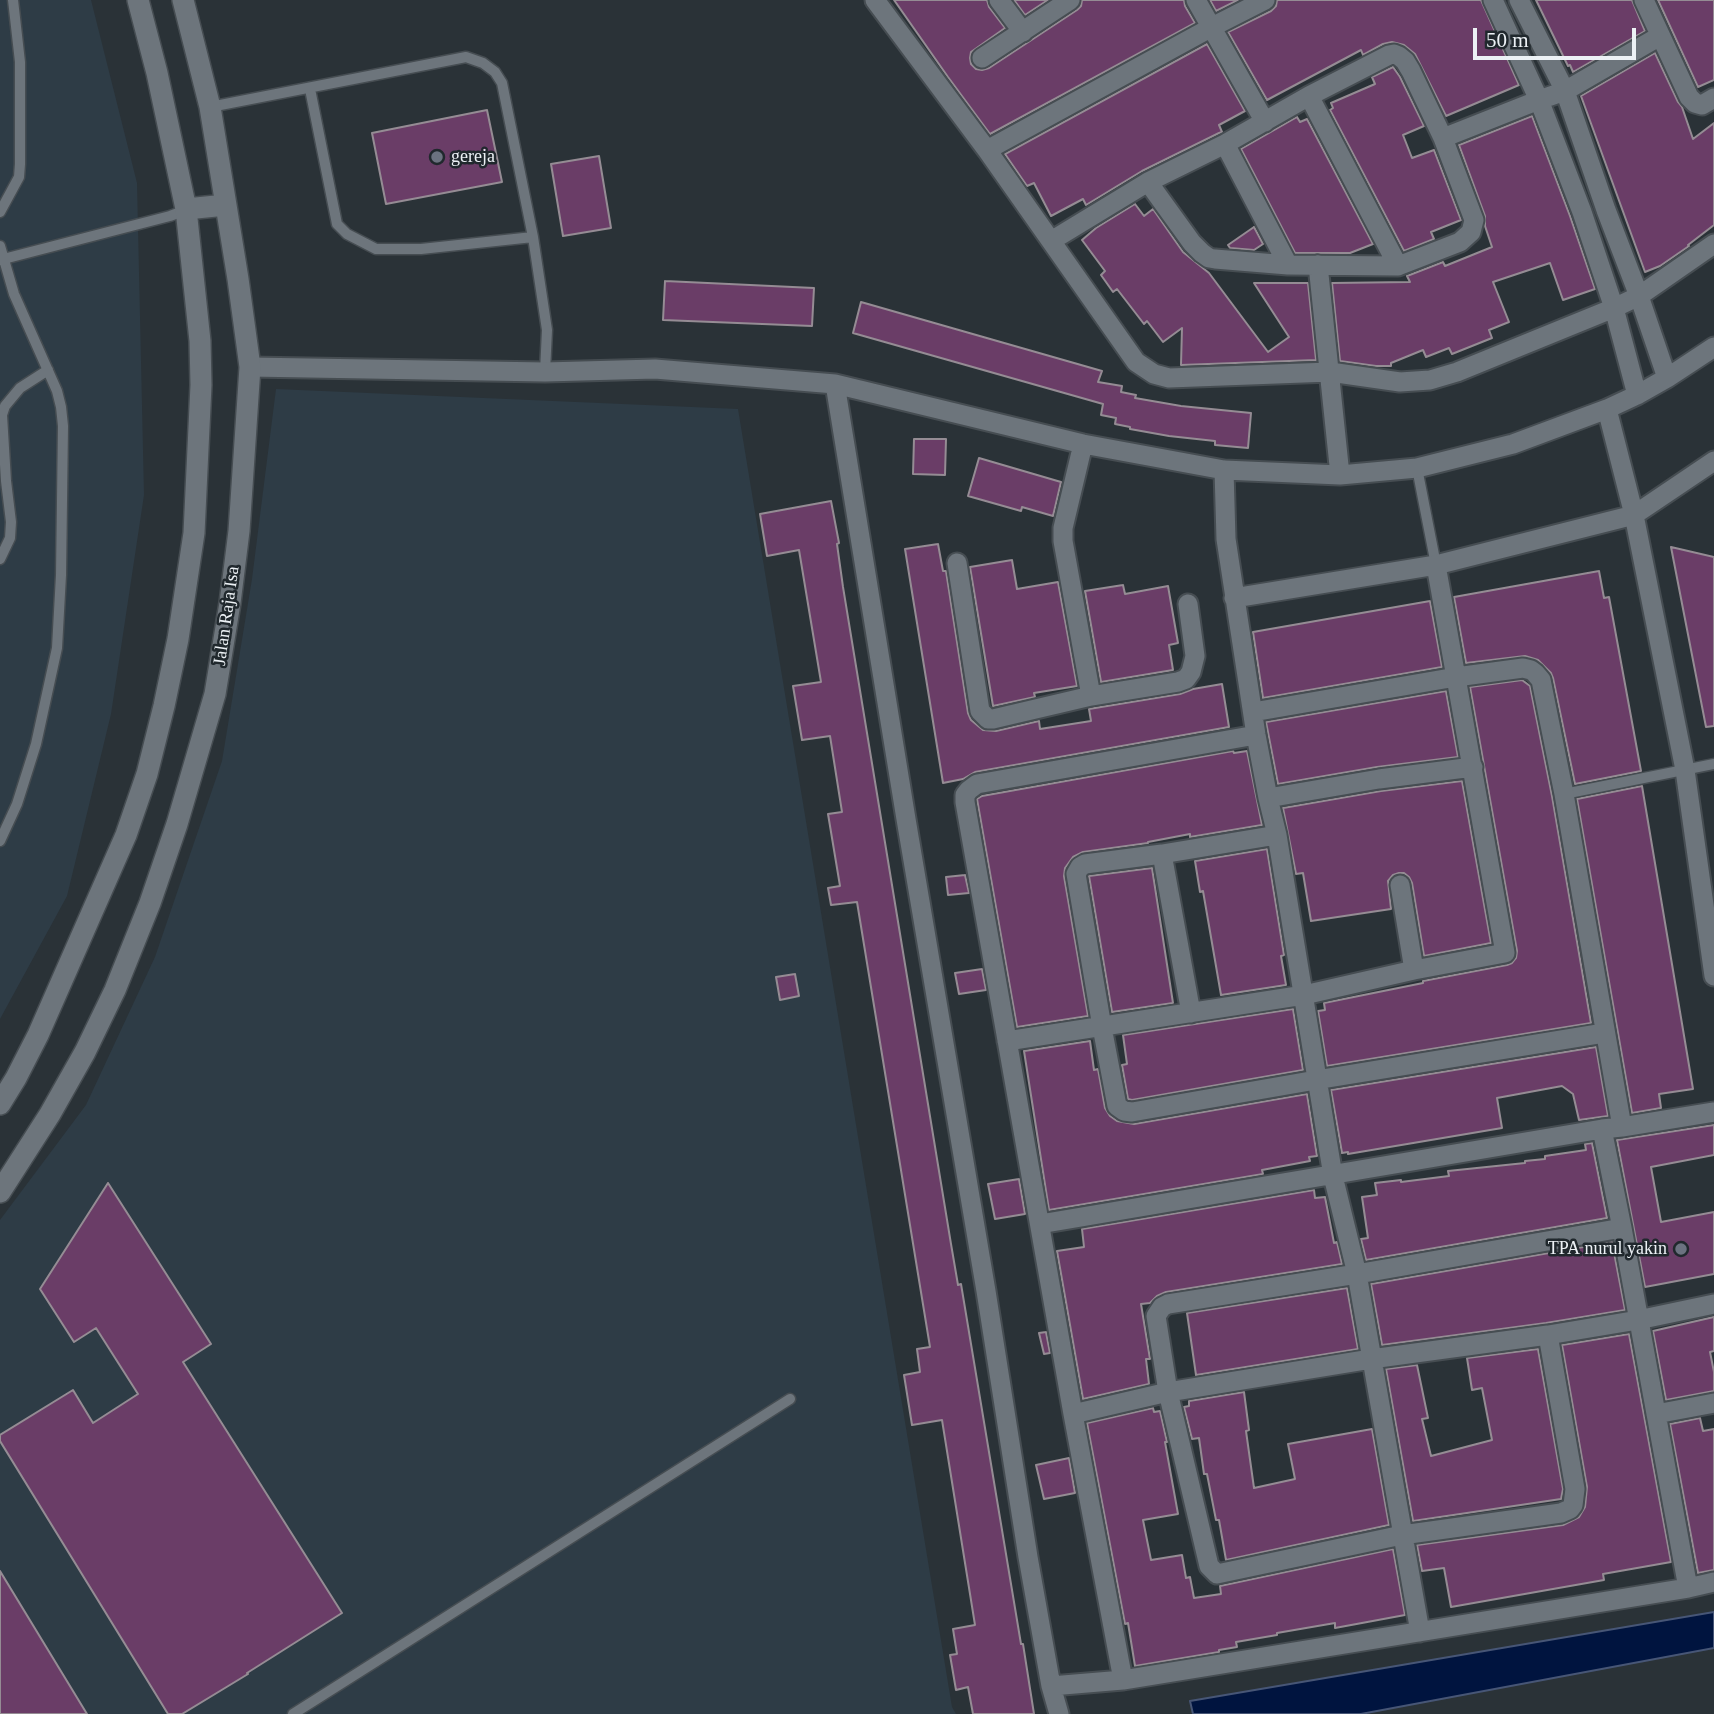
<!DOCTYPE html>
<style>
body{margin:0}
#map{position:relative;width:1714px;height:1714px;overflow:hidden;background:#2a3237;font-family:"Times New Roman",serif}
canvas{display:block}
.scale{position:absolute;left:1473px;top:28px;width:163px;height:32px;box-sizing:border-box;border:4px solid #ecf1f5;border-top:0;padding-left:9px;font-size:21px;line-height:24px;white-space:nowrap;color:#ecf1f5;-webkit-text-stroke:5px #20282d;paint-order:stroke}
</style>
<div id="map">
<canvas width="1714" height="1714"></canvas>
<div class="scale">50 m</div>
</div>
<script>
const g = document.querySelector('canvas').getContext('2d');
g.lineJoin = 'round';
function fill(path, color) {
  g.fillStyle = color;
  g.fill(path, 'evenodd');
}
function shape(rows) {
  const path = new Path2D();
  for (const r of rows) {
    path.moveTo(r[0], r[1]);
    for (let i = 2; i < r.length; i += 2) path.lineTo(r[i], r[i + 1]);
  }
  return path;
}
function trace(path, color, width, dash) {
  g.strokeStyle = color;
  g.lineWidth = width;
  g.lineCap = dash ? 'butt' : 'round';
  g.setLineDash(dash || []);
  g.stroke(path);
}
function write(font, color, halo, rows, align = 'center') {
  g.font = font + ' "Times New Roman",serif';
  g.lineWidth = 5;
  g.setLineDash([]);
  g.textBaseline = 'middle';
  g.strokeStyle = halo;
  g.fillStyle = color;
  for (const [text, x, y, turn = 0] of rows) {
    g.save();
    g.translate(x, y);
    g.rotate((+turn || 0) * Math.PI / 180);
    g.textAlign = isNaN(turn) ? turn : align;
    if (halo) g.strokeText(text, 0, 0);
    g.fillText(text, 0, 0);
    g.restore();
  }
}
fill(shape([
 [0,0,91,0,137,183,144,495,111,714,67,896,0,1019],
 [276,389,738,409,952,1707,956,1714,0,1714,0,1220,86,1105,155,957,222,761,252,579]
]), '#2e3c46');
const water = shape([
 [1714,1612,1714,1648,1361,1714,1193,1714,1190,1701,1714,1612]
]);
fill(water, '#00143f');
trace(water, '#475676', 2);
const building = shape([
 [894,0,987,0,989,7,1005,28,971,52,970,58,971,64,976,69,982,70,989,68,1077,10,1081,6,1082,0,1184,0,1185,6,1195,23,990,134,948,77,894,0],
 [1014,0,1048,0,1025,15,1014,0],
 [1210,0,1238,0,1216,11,1210,0],
 [1277,0,1481,0,1519,85,1446,116,1415,54,1404,45,1392,42,1383,44,1363,55,1361,50,1267,100,1228,32,1271,11,1276,6,1277,0],
 [1536,0,1632,0,1645,31,1573,72,1570,65,1568,66,1536,0],
 [1658,0,1714,0,1714,80,1698,87,1658,0],
 [1207,44,1245,111,1219,125,1222,132,1219,133,1142,171,1086,205,1083,199,1051,216,1034,183,1027,186,1005,154,1207,44],
 [1655,53,1678,102,1682,107,1693,139,1714,123,1714,225,1688,245,1689,246,1660,266,1645,272,1581,96,1655,53],
 [1393,67,1400,77,1424,126,1403,135,1412,158,1434,150,1461,220,1431,232,1434,239,1404,251,1330,110,1333,108,1331,103,1375,84,1372,77,1393,67],
 [487,110,502,182,386,204,372,133,487,110],
 [1532,116,1570,216,1595,289,1563,300,1550,263,1493,282,1509,322,1489,330,1492,338,1452,354,1449,348,1426,357,1423,350,1391,363,1391,366,1376,366,1340,361,1332,283,1410,282,1407,276,1443,262,1445,266,1492,247,1485,226,1485,216,1459,145,1532,116],
 [1297,117,1300,122,1307,119,1373,244,1350,253,1295,253,1241,149,1297,117],
 [599,156,611,228,563,236,551,164,599,156],
 [1135,204,1144,216,1153,209,1183,252,1209,273,1268,352,1289,337,1254,283,1308,283,1316,360,1181,365,1182,328,1163,342,1147,321,1144,324,1117,289,1113,292,1101,275,1105,271,1082,240,1096,228,1135,204],
 [1254,227,1263,244,1254,250,1230,248,1228,245,1254,227],
 [665,281,814,288,812,326,663,320,665,281],
 [861,302,1102,371,1098,382,1122,386,1121,392,1136,395,1135,398,1181,406,1251,413,1248,448,1215,445,1215,441,1169,436,1130,429,1130,427,1115,424,1116,418,1101,415,1103,404,853,333,861,302],
 [914,439,946,439,945,475,913,474,914,439],
 [979,458,1061,482,1053,516,1022,507,1021,511,968,496,979,458],
 [831,501,839,543,837,544,843,587,951,1244,958,1285,961,1284,1021,1644,1023,1644,1034,1714,973,1714,968,1687,956,1690,950,1655,957,1654,953,1629,975,1625,942,1420,912,1425,904,1375,920,1372,917,1349,930,1347,857,902,831,905,828,888,840,886,828,814,842,812,830,736,802,740,793,686,821,682,799,550,767,556,760,514,831,501],
 [938,544,943,571,946,571,968,713,971,720,983,730,996,731,1039,721,1040,729,1091,721,1089,709,1180,694,1193,689,1222,684,1229,727,975,772,963,779,943,783,905,549,938,544],
 [1671,547,1714,557,1714,726,1706,727,1671,547],
 [1012,560,1017,589,1058,582,1077,686,1034,693,1035,697,993,706,970,567,1012,560],
 [1599,571,1604,598,1609,597,1641,771,1575,784,1553,678,1551,673,1538,660,1525,656,1466,663,1454,597,1599,571],
 [1123,585,1125,594,1168,586,1178,643,1169,645,1173,670,1101,682,1085,591,1123,585],
 [1430,601,1442,667,1263,698,1253,632,1430,601],
 [1522,680,1530,686,1552,796,1591,1023,1327,1066,1318,1011,1325,1010,1324,1003,1423,983,1423,981,1507,965,1512,963,1516,958,1517,951,1470,687,1522,680],
 [1446,691,1458,757,1377,767,1278,784,1266,722,1446,691],
 [1233,751,1234,753,1247,751,1262,825,1190,837,1190,834,1148,842,1148,843,1083,852,1073,857,1065,868,1064,876,1088,1016,1017,1027,977,799,982,796,1233,751],
 [1462,781,1491,943,1424,956,1412,883,1409,877,1404,873,1399,873,1393,875,1388,881,1391,909,1311,921,1303,873,1296,874,1283,808,1381,791,1462,781],
 [1642,786,1693,1089,1659,1094,1661,1108,1632,1113,1577,799,1642,786],
 [1267,849,1284,955,1281,956,1286,985,1221,995,1203,891,1200,892,1195,861,1267,849],
 [1152,868,1173,1003,1112,1012,1089,876,1152,868],
 [965,875,969,893,948,895,946,877,965,875],
 [982,969,986,990,959,994,955,973,982,969],
 [795,974,799,996,780,1000,776,977,795,974],
 [1293,1009,1303,1070,1132,1100,1128,1099,1122,1065,1127,1064,1123,1035,1293,1009],
 [1090,1041,1094,1070,1098,1069,1105,1108,1110,1116,1117,1121,1134,1124,1307,1094,1317,1156,1309,1157,1310,1161,1262,1170,1263,1174,1049,1210,1024,1051,1090,1041],
 [1596,1047,1608,1116,1579,1120,1573,1094,1562,1086,1497,1098,1502,1128,1348,1154,1348,1152,1342,1153,1331,1090,1596,1047],
 [1714,1125,1714,1155,1651,1167,1661,1222,1714,1212,1714,1274,1645,1287,1617,1140,1714,1125],
 [1592,1143,1607,1218,1366,1260,1361,1239,1368,1238,1362,1197,1377,1195,1375,1183,1401,1180,1401,1182,1449,1176,1448,1171,1525,1163,1525,1161,1545,1159,1545,1156,1586,1150,1585,1144,1592,1143],
 [1019,1179,1025,1214,995,1219,988,1184,1019,1179],
 [108,1183,211,1344,183,1362,342,1613,247,1673,248,1674,182,1714,168,1714,0,1441,0,1435,73,1390,93,1423,138,1394,96,1328,74,1342,40,1289,108,1183],
 [1314,1190,1315,1198,1325,1197,1334,1243,1337,1242,1342,1264,1166,1292,1157,1296,1150,1303,1141,1304,1150,1359,1146,1359,1149,1384,1083,1399,1057,1251,1084,1247,1082,1229,1314,1190],
 [1612,1242,1625,1310,1546,1323,1382,1345,1371,1284,1612,1242],
 [1347,1288,1358,1349,1196,1375,1187,1313,1347,1288],
 [1714,1317,1714,1351,1710,1352,1714,1372,1714,1391,1666,1400,1653,1331,1714,1317],
 [1046,1332,1050,1353,1044,1354,1039,1333,1046,1332],
 [1629,1334,1671,1562,1603,1574,1604,1580,1451,1607,1444,1568,1422,1571,1417,1545,1563,1525,1579,1517,1585,1507,1587,1487,1562,1345,1629,1334],
 [1538,1349,1563,1489,1561,1499,1413,1521,1386,1369,1417,1365,1428,1418,1422,1419,1431,1456,1492,1440,1482,1388,1472,1390,1467,1358,1538,1349],
 [1244,1392,1249,1430,1246,1431,1254,1488,1295,1479,1288,1444,1372,1429,1389,1525,1226,1560,1219,1520,1216,1520,1207,1474,1204,1474,1199,1438,1192,1439,1184,1407,1189,1406,1189,1401,1244,1392],
 [1153,1408,1154,1412,1160,1411,1167,1442,1165,1442,1178,1514,1143,1520,1151,1560,1182,1555,1186,1578,1190,1577,1194,1598,1221,1594,1220,1586,1393,1549,1405,1615,1335,1628,1335,1623,1277,1633,1277,1635,1236,1642,1237,1647,1219,1650,1219,1652,1135,1666,1128,1623,1125,1624,1087,1423,1153,1408],
 [1700,1418,1703,1431,1714,1429,1714,1570,1698,1573,1670,1424,1700,1418],
 [1069,1458,1075,1493,1044,1499,1036,1465,1069,1458],
 [0,1571,87,1714,0,1714,0,1571]
]);
fill(building, '#6a3d67');
trace(building, '#958c94', 2);
const lane = shape([
 [310,89,337,224,347,234,376,249,421,249,533,237,547,330,545,372],
 [210,107,466,57,483,63,495,72,502,83,533,237],
 [0,212,19,177,20,164,20,62,13,0],
 [0,246,14,294,57,391,61,407,63,426,61,575,57,648,36,744,17,804,0,841],
 [0,260,170,216,186,210],
 [1417,468,1436,565],
 [0,559,10,538,11,522,6,481,2,415,5,406,20,388,48,370],
 [1564,794,1714,764],
 [293,1714,790,1399]
]);
const street = shape([
 [875,0,987,150,1136,362,1154,374,1169,378,1330,372,1400,382,1430,380,1457,372,1614,308,1639,296,1714,244],
 [999,0,1023,32],
 [1196,0,1265,122],
 [1493,0,1539,100,1582,212,1614,308,1637,395],
 [1519,0,1565,91,1606,210,1639,296,1667,378],
 [1644,0,1689,97,1695,103,1702,105,1714,98],
 [982,58,1070,0],
 [1309,96,1398,266],
 [1443,138,1539,100,1565,91,1660,36],
 [1225,144,1288,265],
 [987,150,1212,27,1265,0],
 [1051,241,1148,182,1225,144,1309,96,1389,55,1394,54,1399,56,1405,61,1411,71,1443,138,1474,220,1471,232,1460,242,1398,266,1288,265,1215,259,1209,258,1202,253,1192,243,1148,182],
 [1318,265,1340,475],
 [250,367,545,372,655,369,835,384,1083,444,1224,470,1340,475,1417,468,1513,444,1607,409,1637,395,1667,378,1714,347],
 [835,384,906,819,986,1291,1028,1557,1051,1686,1059,1714],
 [1607,409,1634,515,1685,770,1714,976],
 [1083,444,1063,528,1063,541,1091,696],
 [1224,470,1226,539,1256,735,1268,798,1277,835,1333,1176,1357,1274,1420,1632],
 [957,563,980,711,988,719,993,719,1091,696,1178,682,1186,679,1191,672,1195,656,1188,604],
 [1234,598,1436,565,1634,515,1714,461],
 [1253,712,1456,677,1523,668,1531,670,1535,673,1541,680,1564,794,1622,1127],
 [1268,798,1379,779,1473,767],
 [1277,835,1162,854,1085,864,1080,867,1076,874,1102,1027,1117,1106,1124,1111,1132,1112,1316,1080,1604,1033],
 [1162,854,1191,1013],
 [1400,885,1414,970],
 [1007,1041,1304,995,1414,970,1505,953,1436,565],
 [1602,1129,1622,1228,1688,1588],
 [1040,1224,1602,1129,1622,1127,1714,1112],
 [1548,1335,1575,1489,1573,1505,1570,1509,1561,1513,1402,1535,1217,1574,1209,1566,1168,1392,1156,1316,1162,1307,1168,1304,1357,1274,1622,1228],
 [1073,1414,1168,1392,1371,1359,1548,1335,1638,1320,1714,1304],
 [1656,1414,1714,1403],
 [1123,1680,1073,1414,965,802,965,795,969,790,977,784,1256,735],
 [1051,1686,1123,1680,1688,1588,1714,1582]
]);
const secondary = shape([
 [186,209,226,205],
 [0,1104,16,1078,38,1035,126,835,147,774,164,706,178,639,194,533,201,385,200,341,186,209,157,73,138,0],
 [0,1192,50,1114,85,1052,115,990,150,903,177,824,215,694,230,603,239,531,250,367,238,279,210,107,183,0]
]);
trace(lane, '#464d52', 13);
trace(street, '#464d52', 23);
trace(secondary, '#464d52', 24);
trace(lane, '#6d757c', 10);
trace(street, '#6d757c', 19);
trace(secondary, '#6d757c', 21);
for (const [x, y, r, color] of [
 [437,157,7,"#6b7280"],
 [1681,1249,7,"#6b7280"]
]) {
  const dot = new Path2D();
  dot.arc(x, y, r, 0, 2 * Math.PI);
  g.fillStyle = color;
  g.fill(dot);
  trace(dot, '#20282d', 2.5);
}
write('18px', '#ecf1f5', '#20282d', [
 ["gereja",451,157],
 ["TPA nurul yakin",1667,1249,"right"]
], 'left');
write('18px', '#ecf1f5', '#20282d', [
 ["Jalan Raja Isa",227,616,-82]
]);
</script>
